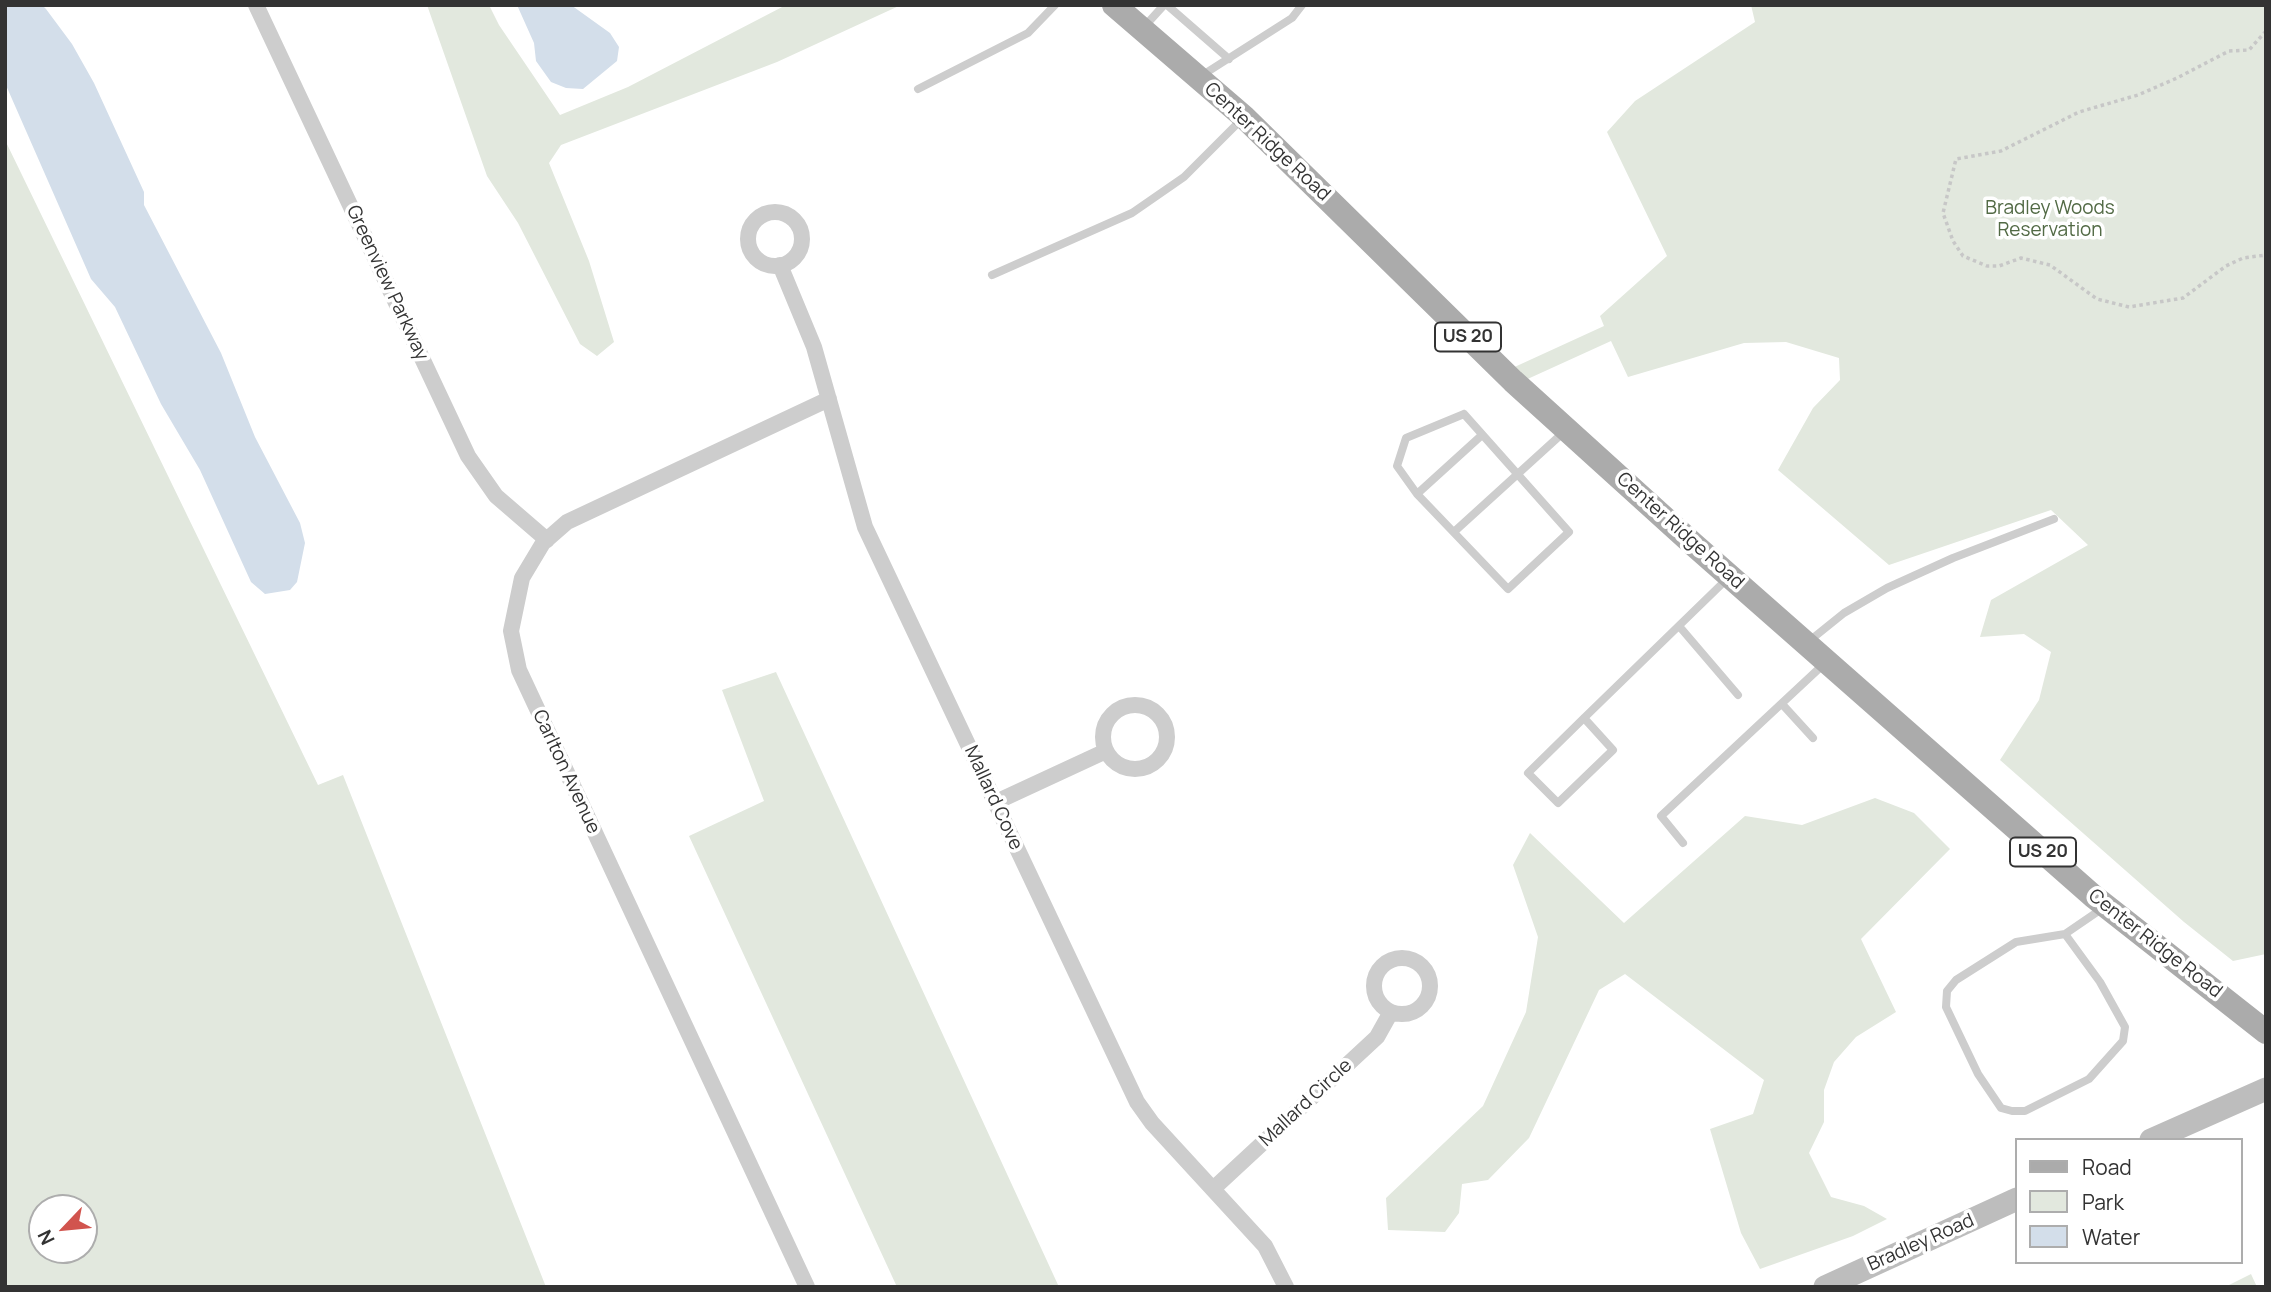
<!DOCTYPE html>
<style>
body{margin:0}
#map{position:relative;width:2271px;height:1292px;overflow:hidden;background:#fff;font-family:Manrope,sans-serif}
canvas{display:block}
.frame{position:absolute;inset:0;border:7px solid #333;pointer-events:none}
.legend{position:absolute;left:2015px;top:1138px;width:228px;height:126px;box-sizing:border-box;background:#fff;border:2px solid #adadad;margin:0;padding:9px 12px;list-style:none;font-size:21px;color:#333}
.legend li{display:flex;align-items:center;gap:14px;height:35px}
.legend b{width:35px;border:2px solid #adadad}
.north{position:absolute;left:28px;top:1194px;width:70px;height:70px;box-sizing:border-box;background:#fff;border:2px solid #adadad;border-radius:50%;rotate:244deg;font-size:19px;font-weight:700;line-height:28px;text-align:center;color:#333}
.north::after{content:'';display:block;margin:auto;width:24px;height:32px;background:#d1544e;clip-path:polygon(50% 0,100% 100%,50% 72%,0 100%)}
</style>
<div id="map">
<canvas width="2271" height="1292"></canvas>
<div class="frame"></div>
<ul class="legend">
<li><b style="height:9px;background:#ababab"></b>Road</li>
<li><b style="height:19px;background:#e2e8de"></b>Park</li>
<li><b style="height:19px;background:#d3deea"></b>Water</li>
</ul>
<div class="north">N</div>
</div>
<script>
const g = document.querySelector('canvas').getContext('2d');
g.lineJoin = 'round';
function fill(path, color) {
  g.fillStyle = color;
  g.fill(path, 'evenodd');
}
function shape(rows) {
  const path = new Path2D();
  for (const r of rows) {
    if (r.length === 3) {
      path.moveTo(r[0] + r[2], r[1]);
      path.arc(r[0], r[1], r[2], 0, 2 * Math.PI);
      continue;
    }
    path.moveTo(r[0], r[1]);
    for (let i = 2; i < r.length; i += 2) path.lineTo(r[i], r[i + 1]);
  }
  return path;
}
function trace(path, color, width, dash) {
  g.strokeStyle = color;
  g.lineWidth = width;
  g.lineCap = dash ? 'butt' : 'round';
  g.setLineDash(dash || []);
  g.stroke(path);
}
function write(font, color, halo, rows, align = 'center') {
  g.font = font + ' Manrope,sans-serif';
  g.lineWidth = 7;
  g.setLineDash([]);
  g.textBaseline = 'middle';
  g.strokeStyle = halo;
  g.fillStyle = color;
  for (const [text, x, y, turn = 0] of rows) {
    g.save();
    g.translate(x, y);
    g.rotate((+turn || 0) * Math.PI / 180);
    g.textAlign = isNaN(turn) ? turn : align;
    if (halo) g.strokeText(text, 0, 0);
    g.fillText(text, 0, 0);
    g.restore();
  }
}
fill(shape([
 [427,5,489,5,499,25,560,115,628,87,786,5,901,5,777,62,561,145,549,163,589,261,614,342,597,356,580,344,518,223,487,176],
 [1751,5,2266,5,2266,954,2233,961,2184,922,2000,760,2039,700,2051,652,2024,634,1980,637,1991,600,2088,545,2051,510,1889,565,1778,470,1813,408,1840,380,1839,358,1786,342,1744,343,1628,377,1611,341,1521,382,1508,370,1604,326,1600,316,1667,256,1607,132,1635,101,1755,22],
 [5,140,318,785,343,775,546,1287,5,1287],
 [84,1208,84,1250,42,1250,42,1208],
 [776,672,1059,1287,897,1287,689,836,764,801,722,690],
 [1875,798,1914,813,1950,849,1861,939,1896,1012,1856,1037,1834,1062,1824,1090,1824,1122,1809,1153,1831,1197,1864,1206,1887,1219,1853,1236,1760,1269,1741,1233,1710,1129,1753,1114,1764,1080,1625,974,1599,990,1529,1138,1488,1180,1462,1184,1459,1213,1445,1232,1388,1230,1386,1198,1483,1106,1526,1012,1538,937,1513,865,1530,833,1624,923,1745,816,1802,825],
 [2251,1274,2257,1287,2225,1287]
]), '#e2e8de');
fill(shape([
 [5,5,42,5,46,9,72,44,94,83,144,192,144,205,221,353,255,437,300,523,305,543,297,582,290,590,265,594,251,582,200,470,161,404,115,307,91,279,5,83],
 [517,5,571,5,610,33,619,47,617,61,583,89,566,88,551,82,536,61,534,43]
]), '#d3deea');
trace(shape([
 [2266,31,2249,50,2229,51,2177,78,2138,95,2079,112,2001,151,1956,159,1943,213,1953,241,1963,256,1987,266,1999,266,2021,258,2050,265,2097,299,2129,307,2183,298,2226,266,2243,258,2266,255]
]), '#c7c7c7', 3.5, [3.5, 3.5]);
trace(shape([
 [1167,5,1229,59],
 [1144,27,1164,5],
 [1201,76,1292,18,1302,5],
 [918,89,1028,33,1055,5],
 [992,275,1132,213,1184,177,1242,119],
 [1464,414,1569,532,1508,589,1417,494,1397,466,1406,438,1464,414],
 [1417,494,1482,435],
 [1455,531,1565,431],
 [1679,626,1738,695],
 [1808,642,1844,613,1887,588,1953,558,2054,519],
 [1782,704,1813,738],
 [1584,718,1613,750,1558,803,1528,773,1584,718,1728,578],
 [1683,843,1661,816,1825,663],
 [2065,934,2100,982,2125,1027,2123,1041,2089,1079,2025,1111,2012,1111,2001,1108,1978,1074,1946,1007,1947,991,1956,980,2016,942,2065,934,2103,908]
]), '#cdcdcd', 8);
trace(shape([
 [256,5,468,456,496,496,547,540],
 [775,239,27],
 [780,265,814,347,865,527,1137,1102,1152,1123,1265,1246,1286,1287],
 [1135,737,32],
 [996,802,1106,751],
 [1402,986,28],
 [1213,1189,1377,1037,1391,1012],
 [807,1287,519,670,511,631,522,578,543,543,567,522,829,399]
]), '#cdcdcd', 16);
trace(shape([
 [2151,1140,2266,1089],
 [1825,1287,2017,1199]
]), '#bdbdbd', 23);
trace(shape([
 [1114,5,1244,117,1513,381,1693,544,2093,896,2266,1032]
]), '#ababab', 24);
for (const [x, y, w] of [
 [1468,337,66],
 [2043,852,66]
]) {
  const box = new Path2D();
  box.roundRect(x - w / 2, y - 14.5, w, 29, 5);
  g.fillStyle = '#fff';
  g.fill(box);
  trace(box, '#333', 2);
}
write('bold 18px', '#333', null, [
 ["US 20",1468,337],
 ["US 20",2043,852]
]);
write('19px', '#333', '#fff', [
 ["Center Ridge Road",1267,142,43],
 ["Greenview Parkway",387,283,65],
 ["Center Ridge Road",1680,531,42],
 ["Carlton Avenue",566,772,65],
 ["Mallard Cove",993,798,65],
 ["Center Ridge Road",2155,944,38],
 ["Mallard Circle",1306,1103,-43],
 ["Bradley Road",1921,1243,-24]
]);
write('19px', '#526a45', '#fff', [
 ["Bradley Woods",2050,209],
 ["Reservation",2050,231]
]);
</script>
